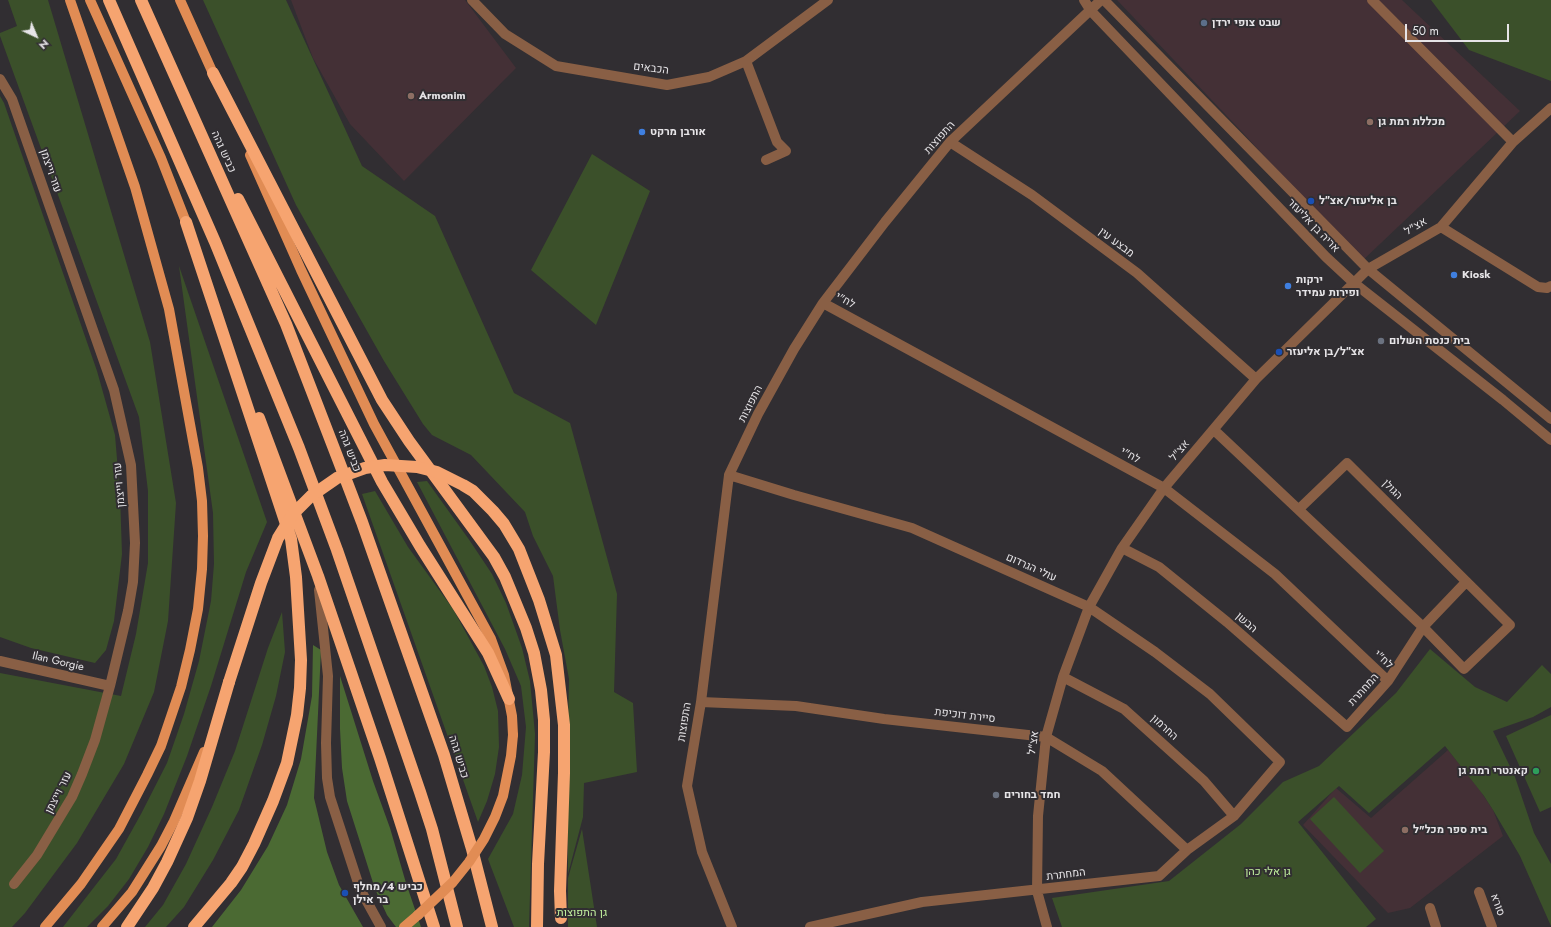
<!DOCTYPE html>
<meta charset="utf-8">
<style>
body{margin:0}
#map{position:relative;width:1551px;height:927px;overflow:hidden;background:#312e32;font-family:Jost,sans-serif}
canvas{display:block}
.north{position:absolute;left:16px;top:16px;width:40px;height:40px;-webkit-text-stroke:3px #312e32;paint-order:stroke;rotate:136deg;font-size:11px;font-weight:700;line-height:16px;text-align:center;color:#e6e4e7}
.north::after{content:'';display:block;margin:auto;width:14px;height:18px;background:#e6e4e7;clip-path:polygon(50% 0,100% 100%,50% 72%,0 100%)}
.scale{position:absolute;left:1405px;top:24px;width:104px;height:18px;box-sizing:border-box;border:2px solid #e6e4e7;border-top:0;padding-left:5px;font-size:12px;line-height:14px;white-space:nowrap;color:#e6e4e7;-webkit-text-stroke:3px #312e32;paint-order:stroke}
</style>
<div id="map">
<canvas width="1551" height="927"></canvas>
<div class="north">N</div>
<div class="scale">50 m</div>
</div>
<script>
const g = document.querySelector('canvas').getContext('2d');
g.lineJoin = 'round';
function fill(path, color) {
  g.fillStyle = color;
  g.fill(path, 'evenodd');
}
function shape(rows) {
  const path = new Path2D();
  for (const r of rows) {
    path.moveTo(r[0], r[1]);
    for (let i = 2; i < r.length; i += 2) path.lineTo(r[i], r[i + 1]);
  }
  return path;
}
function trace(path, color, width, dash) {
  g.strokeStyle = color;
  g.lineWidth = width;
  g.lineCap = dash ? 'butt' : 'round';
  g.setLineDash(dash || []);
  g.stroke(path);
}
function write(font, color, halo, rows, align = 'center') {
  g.font = font + ' Jost,Heebo,sans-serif';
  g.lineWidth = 4;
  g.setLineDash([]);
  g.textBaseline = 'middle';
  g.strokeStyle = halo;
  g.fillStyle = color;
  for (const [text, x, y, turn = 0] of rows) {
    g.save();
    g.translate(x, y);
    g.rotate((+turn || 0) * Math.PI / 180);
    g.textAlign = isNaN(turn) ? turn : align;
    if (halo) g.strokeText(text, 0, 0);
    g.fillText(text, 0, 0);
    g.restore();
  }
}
fill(shape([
 [291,0,465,0,516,68,404,181,350,124,313,58],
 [1117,0,1402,0,1520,111,1361,262,1244,134],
 [1448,750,1479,789,1493,810,1503,836,1410,908,1388,913,1303,825,1336,788,1371,818]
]), '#443036');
fill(shape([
 [8,0,48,0,150,342,176,503,168,621,154,692,124,764,77,843,25,913,12,927,0,927,0,673,121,696,136,634,148,563,148,491,139,417,0,36,0,33,17,26],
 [203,0,286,0,362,166,435,216,514,393,570,423,617,594,614,692,633,703,637,772,584,783,583,817,568,874,567,777,569,679,560,630,553,576,533,536,525,512,471,455,432,435,423,424,384,361,296,205],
 [1431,0,1551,0,1551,81,1469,50],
 [0,96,4,103,97,371,115,435,120,495,122,554,114,621,106,650,95,663,31,648,0,637],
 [592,154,650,191,596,325,531,270],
 [179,266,267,522,246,572,211,686,187,756,164,814,148,847,129,879,108,906,87,927,63,927,116,859,141,814,167,763,184,714,199,661,211,601,214,564,213,513],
 [427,481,470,541,492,574,506,603,522,648,530,681,535,734,529,927,514,927,488,859,513,814,522,775,526,727,521,686,505,649,417,482],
 [375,491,408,547,453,609,484,666,492,687,498,711,499,747,495,774,487,801,478,822,362,494],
 [282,612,285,652,276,696,262,745,239,810,213,860,184,907,166,927,145,927,163,905,186,864,212,807,235,751,268,648],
 [1430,649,1475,687,1507,702,1542,665,1551,674,1551,707,1533,717,1493,731,1515,777,1534,833,1551,864,1551,926,1520,856,1493,810,1484,796,1445,746,1369,813,1339,786,1298,822,1376,919,1366,927,1062,927,1052,898,1169,881,1241,824,1283,782,1319,766,1396,693],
 [1551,715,1551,807,1540,812,1506,736],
 [1334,797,1384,851,1360,873,1310,819],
 [582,829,597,927,568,927,568,878]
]), '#3b502a');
fill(shape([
 [313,645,321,650,314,798,327,852,339,885,363,927,212,927,241,890,268,846,287,805,301,759,312,696],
 [340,676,373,781,390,828,406,883,421,927,396,927,387,915,375,889,347,801,342,768,340,729]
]), '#4b6a33');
trace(shape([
 [472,0,505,34,556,66,667,85,709,77,746,61,828,0],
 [1084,0,1091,11,1326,257,1354,283,1503,400,1551,440],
 [1104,0,1368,269,1551,419],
 [1372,0,1513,142],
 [746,61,777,142,786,151,766,160],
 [0,79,12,99,114,390,131,465,135,543,133,582,128,611,110,686,95,740,82,774,72,797,37,855,14,884],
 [950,142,1032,195,1137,273,1256,379],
 [1441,227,1538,287,1547,288,1551,286],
 [823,303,1164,488,1275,574,1388,681],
 [1214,430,1423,627,1464,669,1510,625,1347,463,1299,509],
 [729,475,794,495,912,528,1089,607,1155,652,1210,694,1280,762,1234,816,1187,850,1159,876,922,902,810,927],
 [1122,548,1159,567,1227,622,1347,727,1388,681,1423,627,1466,582],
 [319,590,328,676,326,743,327,778,330,797,360,889,381,927],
 [0,661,110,686],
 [1063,677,1124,709,1204,781,1234,816],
 [701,702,796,706,884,719,1046,737,1102,771,1187,850],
 [1479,892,1492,927],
 [1430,908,1436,927],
 [732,927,702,852,687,786,701,702,729,475,758,414,794,349,823,303,885,222,950,142,1101,0],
 [1047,927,1037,891,1038,816,1046,737,1063,677,1089,607,1122,548,1164,488,1256,379,1368,269,1441,227,1513,142,1551,108]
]), '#895f45', 10);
trace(shape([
 [90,0,161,158,186,222],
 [180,0,216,80],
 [250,155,301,270,374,424,491,639,504,675,512,716,513,735],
 [45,927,81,884,119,829,147,775,161,746,181,687,190,650,198,609,202,569,203,536,202,501,198,468,169,309,135,187,70,0],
 [102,927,132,892,161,846,174,821,204,752],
 [404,927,418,915]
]), '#e18c54', 10);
trace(shape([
 [109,0,215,242,299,448,337,550,420,792,432,829,457,927],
 [141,0,286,324,338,459,362,522,444,755,472,849,492,927],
 [213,73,382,400,409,441,494,557,505,577,526,628,534,653,541,690,544,720,544,752,538,864,537,927],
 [238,199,382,482,420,546,488,653,509,699],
 [186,222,291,539,296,577,301,660,300,688,297,715,287,763,273,801,254,844,242,867,231,883,194,927],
 [259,418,318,576,380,758,434,927],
 [127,927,153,888,167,862,187,818,200,781,229,682]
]), '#f6a470', 12);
trace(shape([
 [418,915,453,882,469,862,484,839,495,817,503,796,511,756,513,735]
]), '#e18c54', 10);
trace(shape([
 [229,682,261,583,278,538,293,514,311,496,337,478,365,468,385,465,417,467,437,472,463,485,473,491,493,511,504,524,519,549,539,600,556,655,564,725,564,773,560,891,561,918]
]), '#f6a470', 12);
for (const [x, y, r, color] of [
 [1204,23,4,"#5c6f8a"],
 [411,96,4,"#8d6e63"],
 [1370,122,4,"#8d6e63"],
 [642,132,4,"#3f7fe0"],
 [1311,201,4,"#1a4fb4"],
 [1454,275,4,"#3f7fe0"],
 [1288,286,4,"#3f7fe0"],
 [1381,341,4,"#6b7280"],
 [1279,352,4,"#1a4fb4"],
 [1536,771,4,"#2e9e5b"],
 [996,795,4,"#6b7280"],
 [1405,830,4,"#8d6e63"],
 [345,893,4,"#1a4fb4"]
]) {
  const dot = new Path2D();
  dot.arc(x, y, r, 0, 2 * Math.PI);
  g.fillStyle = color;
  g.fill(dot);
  trace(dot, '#312e32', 1.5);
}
write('bold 11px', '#e6e4e7', '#312e32', [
 ["שבט צופי ירדן",1212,23],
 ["Armonim",419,96],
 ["מכללת רמת גן",1378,122],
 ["אורבן מרקט",650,132],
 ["בן אליעזר/אצ״ל",1319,201],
 ["Kiosk",1462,275],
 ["ירקות",1296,280],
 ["ופירות עמידר",1296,293],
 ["בית כנסת השלום",1389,341],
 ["אצ״ל/בן אליעזר",1287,352],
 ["קאנטרי רמת גן",1528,771,"right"],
 ["חמד בחורים",1004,795],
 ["בית ספר מכל\"ל",1413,830],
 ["כביש 4/מחלף",353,887],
 ["בר אילן",353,900]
], 'left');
write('11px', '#e6e4e7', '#312e32', [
 ["הכבאים",651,69,7],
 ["התפוצות",940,138,-48],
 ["כביש גהה",223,152,66],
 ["עזר וייצמן",50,171,71],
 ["אריה בן אליעזר",1313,226,46],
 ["אצ\"ל",1416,227,-30],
 ["מבצע עין",1116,243,37],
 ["לח\"י",845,301,29],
 ["התפוצות",751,404,-63],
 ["כביש גהה",349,451,69],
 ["אצ\"ל",1180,451,-50],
 ["לח\"י",1130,456,29],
 ["עזר וייצמן",120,485,-95],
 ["הגולן",1392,490,45],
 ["עולי הגרדום",1031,568,24],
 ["הבשן",1246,623,41],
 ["לח\"י",1383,660,43],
 ["Ilan Gorgie",58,662,13],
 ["המחתרת",1364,690,-48],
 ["סיירת דוכיפת",965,716,7],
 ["התפוצות",685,722,-81],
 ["החרמון",1164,728,42],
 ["אצ\"ל",1034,743,-81],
 ["כביש גהה",458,757,73],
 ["עזר וייצמן",59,793,-63],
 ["המחתרת",1066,875,-7],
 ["סורא",1497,905,70]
]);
write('11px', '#c1f09e', '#312e32', [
 ["גן אלי כהן",1268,872],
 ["גן התפוצות",582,913]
]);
</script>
